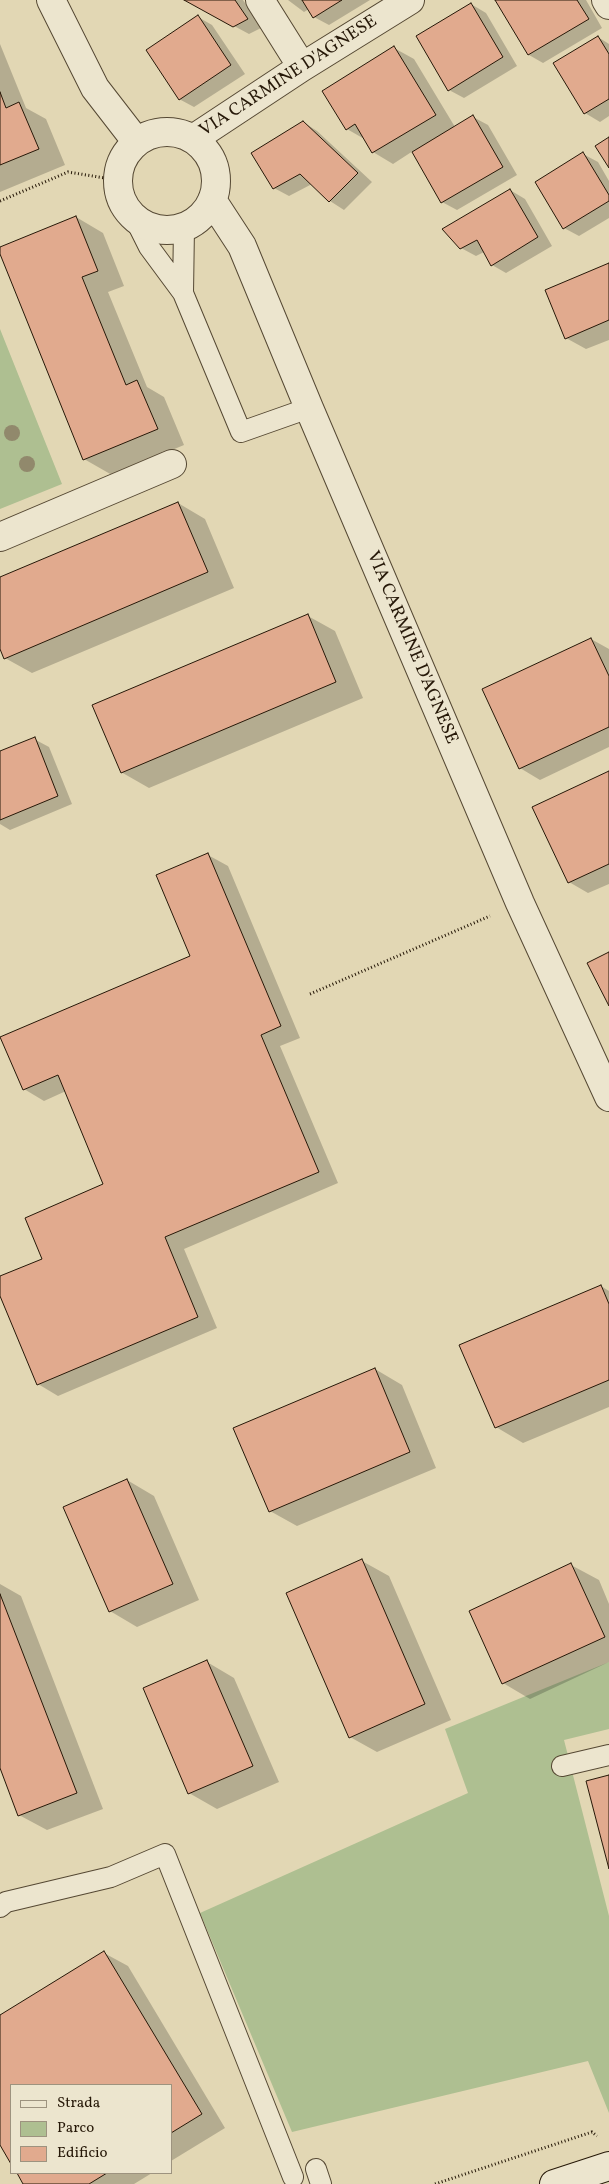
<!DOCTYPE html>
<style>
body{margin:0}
#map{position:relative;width:609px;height:2184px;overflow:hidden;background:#e2d7b4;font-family:Vollkorn,serif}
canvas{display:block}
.legend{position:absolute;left:10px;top:2084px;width:162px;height:90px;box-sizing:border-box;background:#ece5ce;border:1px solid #9d937f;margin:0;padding:6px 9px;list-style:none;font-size:15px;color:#261808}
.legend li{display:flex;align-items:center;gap:10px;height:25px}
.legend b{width:25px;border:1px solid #9d937f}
</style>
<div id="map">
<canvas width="609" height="2184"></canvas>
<ul class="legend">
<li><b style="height:6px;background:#ece5ce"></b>Strada</li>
<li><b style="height:14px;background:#aebf91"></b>Parco</li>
<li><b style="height:14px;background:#e1aa8e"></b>Edificio</li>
</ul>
</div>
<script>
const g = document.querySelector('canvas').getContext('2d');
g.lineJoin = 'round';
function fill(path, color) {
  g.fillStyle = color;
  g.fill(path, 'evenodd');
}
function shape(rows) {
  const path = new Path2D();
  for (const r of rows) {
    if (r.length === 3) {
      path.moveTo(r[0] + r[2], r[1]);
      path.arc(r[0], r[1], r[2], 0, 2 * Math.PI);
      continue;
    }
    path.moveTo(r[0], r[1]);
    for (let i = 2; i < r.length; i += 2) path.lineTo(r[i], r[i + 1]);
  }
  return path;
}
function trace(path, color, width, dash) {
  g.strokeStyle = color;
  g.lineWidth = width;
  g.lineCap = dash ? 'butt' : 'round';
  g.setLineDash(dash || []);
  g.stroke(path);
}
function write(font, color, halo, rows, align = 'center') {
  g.font = font + ' Vollkorn,serif';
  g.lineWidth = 4;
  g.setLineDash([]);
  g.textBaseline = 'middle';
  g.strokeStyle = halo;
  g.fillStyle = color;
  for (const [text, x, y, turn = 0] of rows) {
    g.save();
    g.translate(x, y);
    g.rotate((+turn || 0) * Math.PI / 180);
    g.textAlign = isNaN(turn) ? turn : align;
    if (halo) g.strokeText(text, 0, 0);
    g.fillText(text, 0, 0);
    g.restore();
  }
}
fill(shape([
 [0,329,62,484,0,509],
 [609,1662,609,1729,564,1740,609,1916,609,2113,588,2061,292,2132,200,1913,468,1793,445,1729]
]), '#aebf91');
fill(shape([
 [186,0,243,0,261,28,249,34],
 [288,0,370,0,329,25,314,17,309,9,304,12],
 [496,0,586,0,602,28,543,63,529,55],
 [471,4,486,13,517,66,464,98,449,90],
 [198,17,212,25,245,74,194,107,179,99],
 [598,37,609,44,609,116,600,122,585,113],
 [0,44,26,108,46,119,65,165,0,192],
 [394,48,414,59,455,127,473,117,488,125,517,175,457,210,442,202,413,151,393,164,373,152,366,140,347,129],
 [303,122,317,131,372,182,344,210,330,201,312,184,289,196,274,188],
 [583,154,598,162,609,181,609,218,579,236,564,228],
 [510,190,525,199,552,246,506,273,492,265,484,252,476,256,461,248],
 [76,217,103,233,124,286,108,292,147,387,164,397,184,445,112,475,84,459,0,250,0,248],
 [609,264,609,340,586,349,566,338],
 [178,503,205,519,234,588,32,673,5,658,0,646,0,578],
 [308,616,335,631,363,698,149,788,121,772],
 [591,639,609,649,609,747,540,780,520,768],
 [34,739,49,747,72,804,10,830,0,824,0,753],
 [609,772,609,884,588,893,569,882],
 [208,855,228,866,300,1038,280,1046,338,1183,184,1249,217,1328,58,1396,38,1384,0,1293,0,1278,44,1260,105,1185,66,1091,44,1101,24,1089,192,957],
 [601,1286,609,1291,609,1407,523,1443,496,1427],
 [375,1369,402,1385,436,1468,297,1526,270,1511],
 [127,1480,154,1496,199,1600,137,1627,110,1611],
 [362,1561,389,1576,451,1720,377,1752,350,1737],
 [571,1565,599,1580,609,1604,609,1662,530,1699,503,1683],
 [0,1584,21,1596,103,1809,47,1830,19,1815,0,1764],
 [207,1662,234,1678,279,1782,217,1809,189,1793],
 [104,1953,128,1966,225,2128,171,2161,171,2085,11,2085,11,2162,0,2143,0,2016],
 [18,2173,152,2173,134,2184,25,2184]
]), '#0003');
const building = shape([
 [184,0,235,0,248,19,233,27,184,0],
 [302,0,342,0,313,18,302,0],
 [495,0,577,0,589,19,528,55,495,0],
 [471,3,503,57,448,91,416,36,471,3],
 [198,15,231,65,179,100,146,50,198,15],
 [598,36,609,54,609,99,584,114,553,63,598,36],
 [394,46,436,115,372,153,355,124,346,130,322,91,394,46],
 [0,92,6,108,19,102,39,149,0,165,0,92],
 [473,115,503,167,441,203,412,152,473,115],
 [303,121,358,173,329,202,300,174,273,189,251,153,303,121],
 [609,137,609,168,595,146,609,137],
 [583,152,609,195,609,201,563,229,535,182,583,152],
 [510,189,538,237,491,266,477,240,460,249,442,229,510,189],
 [76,216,98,271,82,277,126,385,137,380,158,429,83,460,0,254,0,247,76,216],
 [609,263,609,320,565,339,545,290,609,263],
 [178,502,208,572,4,659,0,649,0,577,178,502],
 [308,614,336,682,121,773,92,705,308,614],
 [591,638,609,676,609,727,519,769,482,689,591,638],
 [35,737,58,796,0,820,0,751,35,737],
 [609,771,609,864,568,883,532,807,609,771],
 [208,853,281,1026,261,1035,319,1172,165,1237,198,1317,37,1385,0,1296,0,1276,42,1259,25,1218,103,1184,58,1075,23,1090,0,1037,190,956,156,875,208,853],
 [609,952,609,1006,587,963,609,952],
 [601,1285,609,1304,609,1380,495,1428,459,1345,601,1285],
 [375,1368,410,1452,269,1512,233,1428,375,1368],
 [127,1479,173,1584,109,1612,63,1507,127,1479],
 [362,1559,425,1704,349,1738,286,1593,362,1559],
 [571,1563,605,1637,502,1684,469,1611,571,1563],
 [0,1594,77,1793,18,1816,0,1768,0,1594],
 [207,1660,253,1766,188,1794,143,1688,207,1660],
 [609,1775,609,1869,586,1781,609,1775],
 [104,1951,202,2114,171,2133,171,2085,11,2085,11,2164,0,2145,0,2015,104,1951],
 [17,2173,107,2173,89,2184,23,2184,17,2173]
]);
fill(building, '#e1aa8e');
trace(building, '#261808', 1);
const lane = shape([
 [135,219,149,247,183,293,241,432,309,408],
 [183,293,184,227],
 [562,1766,609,1755],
 [0,1907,6,1902,111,1877,165,1854,293,2177],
 [316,2169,321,2184]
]);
const street = shape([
 [51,0,95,88,136,141],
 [260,0,302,67],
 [606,0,609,5],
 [167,181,49],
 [193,139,302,67,410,0],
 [212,200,242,246,309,408,520,903,609,1097],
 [0,537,172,464]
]);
const secondary = shape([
 [554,2184,609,2166]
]);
trace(lane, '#554833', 22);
trace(street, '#554833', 30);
trace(secondary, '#261808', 30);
trace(shape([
 [0,201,68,172,117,180],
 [310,994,490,916],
 [435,2184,592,2132,597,2136]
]), '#261808', 3, [1, 2.5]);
trace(lane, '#ece5ce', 20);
trace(street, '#ece5ce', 28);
trace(secondary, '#ece5ce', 28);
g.fillStyle = '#91896c';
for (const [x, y] of [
 [12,433],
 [27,464]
]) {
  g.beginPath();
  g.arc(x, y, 8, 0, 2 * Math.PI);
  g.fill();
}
write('18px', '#261808', '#ece5ce', [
 ["VIA CARMINE D'AGNESE",289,77,-33],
 ["VIA CARMINE D'AGNESE",411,648,67]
]);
</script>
